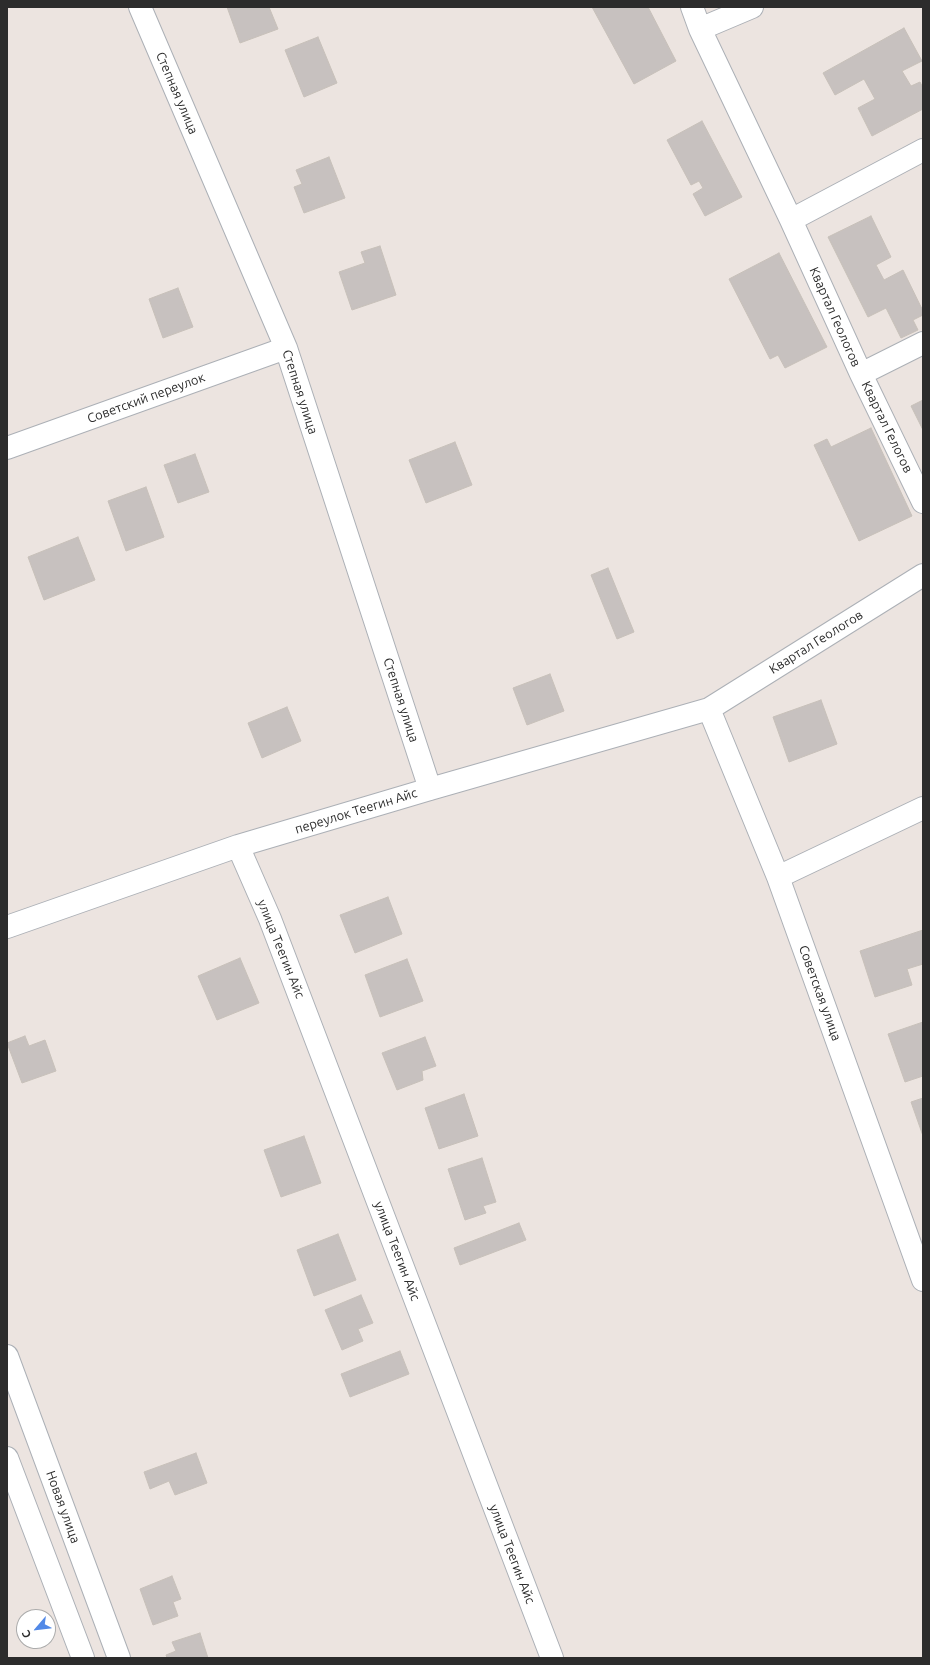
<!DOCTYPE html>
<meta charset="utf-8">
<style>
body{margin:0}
#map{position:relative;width:930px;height:1665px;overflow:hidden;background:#ece4e0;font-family:Ubuntu,sans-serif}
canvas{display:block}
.frame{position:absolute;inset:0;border:8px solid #2c2c2c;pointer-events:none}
.north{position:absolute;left:16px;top:1609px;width:40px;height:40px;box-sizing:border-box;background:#fff;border:1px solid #ababab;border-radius:50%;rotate:242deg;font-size:11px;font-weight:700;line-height:16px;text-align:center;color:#2c2c2c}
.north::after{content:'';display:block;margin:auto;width:14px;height:18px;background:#5289e7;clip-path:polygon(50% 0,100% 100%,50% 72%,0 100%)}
</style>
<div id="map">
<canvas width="930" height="1665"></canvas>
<div class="frame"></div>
<div class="north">С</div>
</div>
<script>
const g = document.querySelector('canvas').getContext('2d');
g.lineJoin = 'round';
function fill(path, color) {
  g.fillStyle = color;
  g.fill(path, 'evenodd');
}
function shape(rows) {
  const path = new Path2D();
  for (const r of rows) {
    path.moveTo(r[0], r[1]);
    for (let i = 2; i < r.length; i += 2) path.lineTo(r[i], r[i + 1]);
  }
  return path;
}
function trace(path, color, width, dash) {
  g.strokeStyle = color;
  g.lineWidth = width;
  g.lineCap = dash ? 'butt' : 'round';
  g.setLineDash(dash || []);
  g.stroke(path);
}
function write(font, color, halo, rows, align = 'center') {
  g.font = font + ' Ubuntu,sans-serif';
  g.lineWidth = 3;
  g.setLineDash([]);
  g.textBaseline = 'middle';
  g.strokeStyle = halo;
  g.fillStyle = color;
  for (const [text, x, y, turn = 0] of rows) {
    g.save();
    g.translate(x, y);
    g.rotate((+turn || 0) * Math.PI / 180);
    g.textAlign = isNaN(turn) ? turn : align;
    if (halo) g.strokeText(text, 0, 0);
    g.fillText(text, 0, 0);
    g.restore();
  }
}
const building = shape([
 [227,7,269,7,278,29,240,43,227,7],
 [592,7,648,7,676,61,634,84,592,7],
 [904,28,922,61,902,71,911,86,920,82,923,88,923,109,872,136,858,108,875,99,864,79,835,95,823,73,904,28],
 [318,37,337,83,304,97,285,50,318,37],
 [702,121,742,197,705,216,693,194,703,188,699,181,691,185,667,140,702,121],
 [329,157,345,198,304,213,294,187,302,184,296,170,329,157],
 [871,216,891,257,876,265,884,280,903,270,923,311,923,315,913,320,918,330,901,338,886,308,868,317,828,237,871,216],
 [380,246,396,295,352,310,339,272,365,263,361,252,380,246],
 [779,253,827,347,785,368,778,355,770,359,729,279,779,253],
 [178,288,193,327,163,338,149,299,178,288],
 [923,400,923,430,911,406,923,400],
 [871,428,912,516,859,541,814,445,827,439,831,447,871,428],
 [455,442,472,485,426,503,409,460,455,442],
 [195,454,209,492,178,503,164,465,195,454],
 [146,487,164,537,126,551,108,501,146,487],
 [78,537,95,580,44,600,28,557,78,537],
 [608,568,634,632,617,639,591,575,608,568],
 [550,674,564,711,527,725,513,688,550,674],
 [821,700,837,744,789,762,773,717,821,700],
 [287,707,301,741,262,758,248,723,287,707],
 [388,897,402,934,355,953,340,915,388,897],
 [923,930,923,964,907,969,912,985,875,997,860,951,923,930],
 [240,958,259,1003,217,1020,198,976,240,958],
 [407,959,423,1001,380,1017,365,975,407,959],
 [923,1022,923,1076,905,1082,888,1034,923,1022],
 [25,1036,29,1046,45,1040,56,1071,22,1083,7,1043,25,1036],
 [425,1037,436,1066,422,1071,423,1080,397,1090,382,1053,425,1037],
 [464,1094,478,1136,439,1149,425,1108,464,1094],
 [923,1098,923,1136,911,1102,923,1098],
 [304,1136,321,1183,281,1197,264,1150,304,1136],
 [482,1158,496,1202,483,1206,486,1213,465,1220,448,1169,482,1158],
 [519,1223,526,1240,460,1265,454,1248,519,1223],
 [338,1234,356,1280,314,1296,297,1250,338,1234],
 [361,1295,373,1323,358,1329,363,1341,342,1350,325,1310,361,1295],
 [400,1351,409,1374,350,1397,341,1374,400,1351],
 [196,1453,207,1483,175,1495,169,1481,150,1489,144,1472,196,1453],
 [172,1576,181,1599,173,1602,178,1616,153,1625,140,1589,172,1576],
 [200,1633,208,1658,167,1658,166,1655,176,1651,172,1642,200,1633]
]);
fill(building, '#c7c1bf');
trace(building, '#c7c0b9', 1);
const minor = shape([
 [140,7,286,348,430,789],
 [692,7,700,29,791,220,861,374,923,343],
 [700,29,752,7],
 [791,220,923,150],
 [861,374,923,502],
 [7,448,286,348],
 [709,709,778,877,923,1280],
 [238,846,270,919,552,1658],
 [778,877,923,808],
 [7,927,238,846,430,789,709,709,923,575],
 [7,1356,119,1658],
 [7,1458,83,1658]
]);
trace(minor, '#acb0b6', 24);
trace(minor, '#fff', 22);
write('13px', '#2c2c2c', '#fff', [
 ["Степная улица",177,93,67],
 ["Квартал Геологов",835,317,66],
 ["Степная улица",300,392,72],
 ["Советский переулок",146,398,-20],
 ["Квартал Гелогов",887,427,64],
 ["Квартал Геологов",816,642,-32],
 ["Степная улица",401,700,72],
 ["переулок Теегин Айс",356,811,-17],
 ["улица Теегин Айс",281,949,68],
 ["Советская улица",820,993,70],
 ["улица Теегин Айс",397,1251,69],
 ["Новая улица",63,1507,70],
 ["улица Теегин Айс",512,1554,69]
]);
</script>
